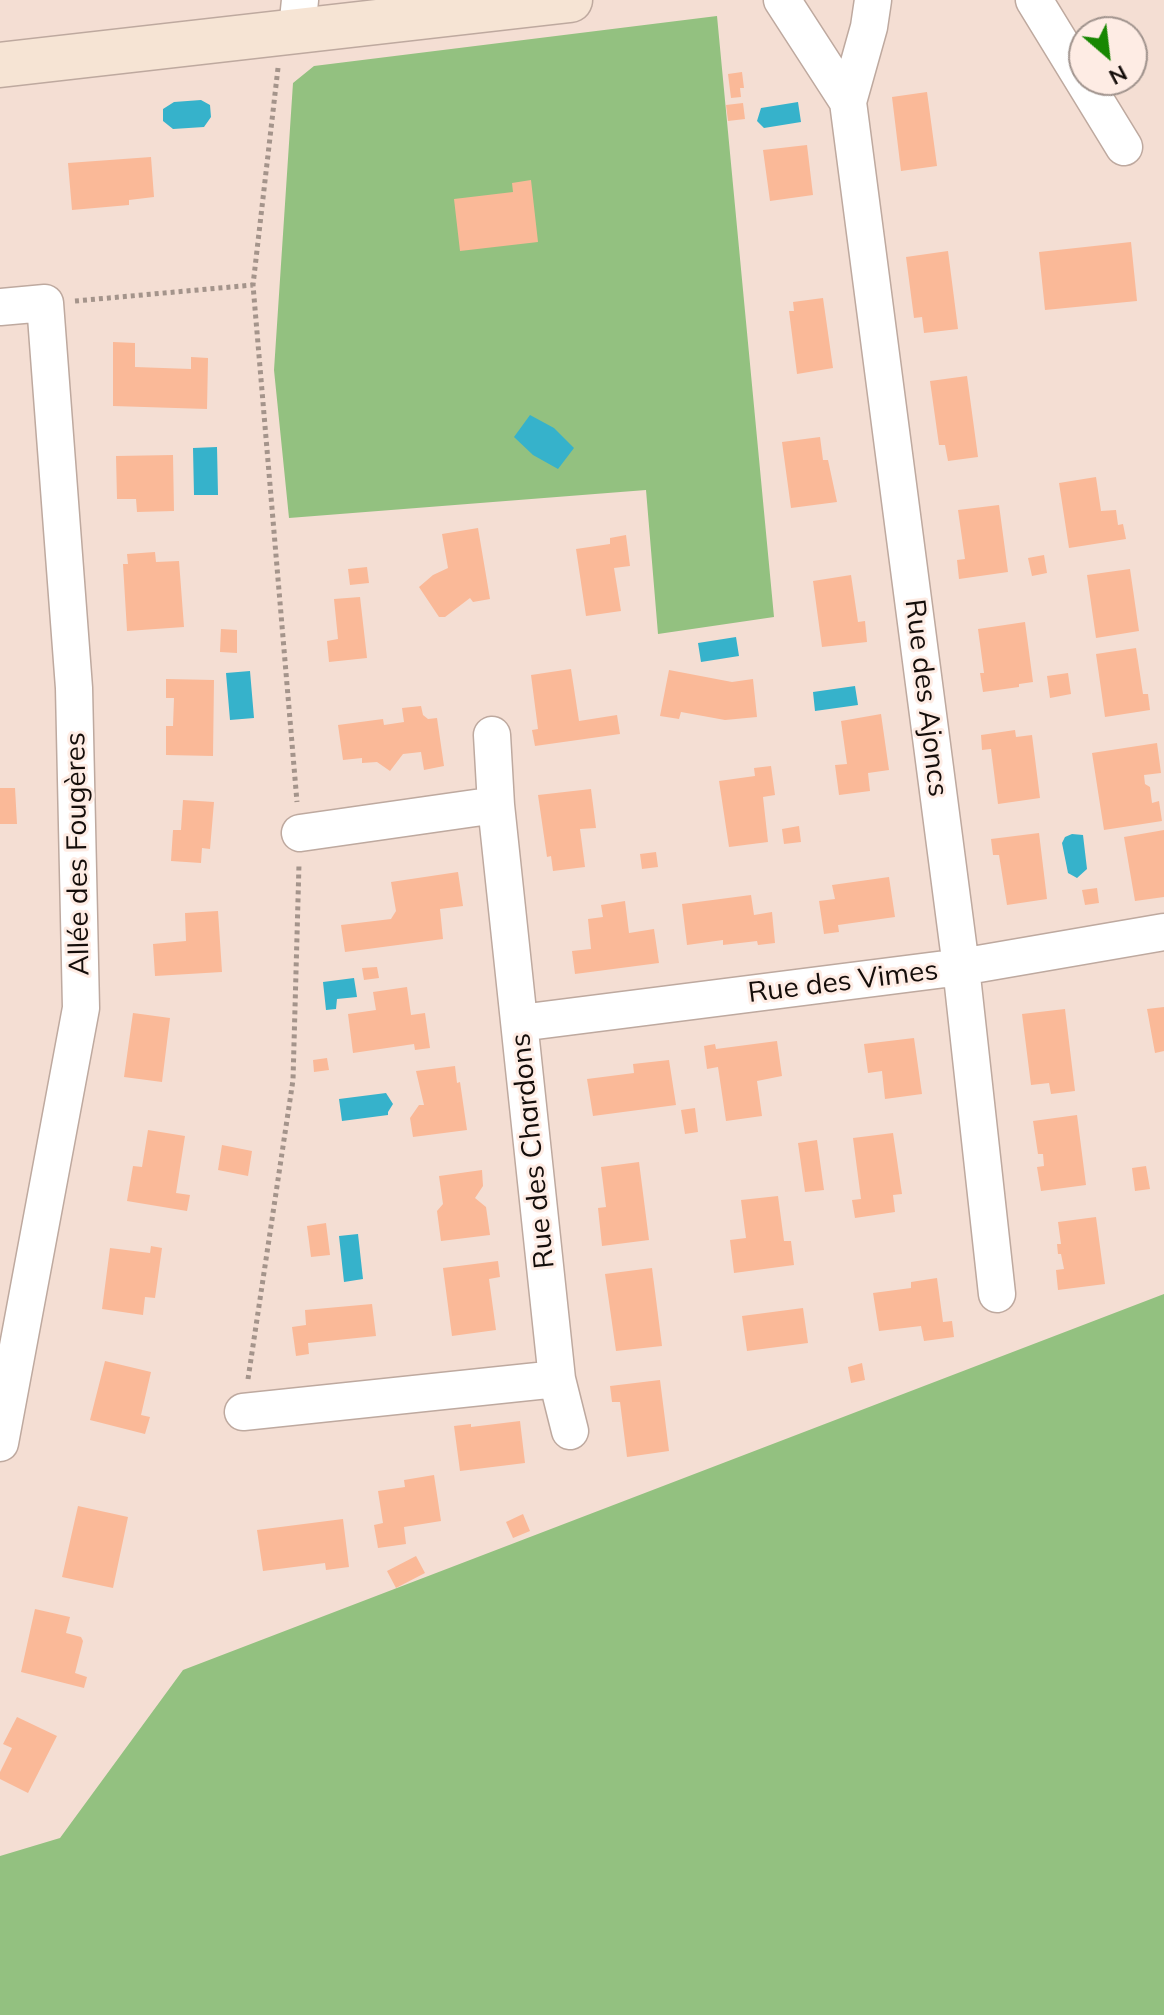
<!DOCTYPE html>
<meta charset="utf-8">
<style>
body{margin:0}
#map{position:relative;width:1164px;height:2015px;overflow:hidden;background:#f4ded3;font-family:Mulish,sans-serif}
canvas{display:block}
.north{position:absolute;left:1068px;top:16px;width:80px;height:80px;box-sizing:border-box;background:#feece4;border:2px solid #a0938d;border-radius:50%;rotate:152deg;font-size:22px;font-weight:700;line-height:32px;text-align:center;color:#140d0a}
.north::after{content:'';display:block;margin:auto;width:28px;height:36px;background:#188702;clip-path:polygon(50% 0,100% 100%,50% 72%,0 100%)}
</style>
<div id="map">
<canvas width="1164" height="2015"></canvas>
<div class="north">N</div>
</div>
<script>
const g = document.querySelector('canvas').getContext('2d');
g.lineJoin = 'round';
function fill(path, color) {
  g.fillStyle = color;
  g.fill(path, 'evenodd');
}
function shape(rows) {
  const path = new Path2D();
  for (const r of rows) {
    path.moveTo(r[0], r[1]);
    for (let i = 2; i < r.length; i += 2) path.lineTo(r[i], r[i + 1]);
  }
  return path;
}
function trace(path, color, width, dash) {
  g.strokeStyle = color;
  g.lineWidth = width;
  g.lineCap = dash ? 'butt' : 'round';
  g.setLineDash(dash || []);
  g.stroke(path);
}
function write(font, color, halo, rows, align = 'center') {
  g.font = font + ' Mulish,sans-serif';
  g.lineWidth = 6;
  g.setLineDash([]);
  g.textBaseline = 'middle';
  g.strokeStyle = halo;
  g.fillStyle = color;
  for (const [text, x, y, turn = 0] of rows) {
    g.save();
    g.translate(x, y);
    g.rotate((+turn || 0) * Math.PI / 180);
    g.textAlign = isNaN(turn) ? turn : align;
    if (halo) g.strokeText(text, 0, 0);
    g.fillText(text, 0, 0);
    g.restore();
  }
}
fill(shape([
 [717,16,774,617,658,634,646,490,289,518,274,370,293,83,314,66],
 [1164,1294,1164,2015,0,2015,0,1856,60,1838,183,1670]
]), '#93c180');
fill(shape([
 [201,100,210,105,211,117,204,127,173,129,163,121,163,109,174,102],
 [798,102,801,122,764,128,757,121,761,108],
 [530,415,554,428,574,448,558,469,533,455,514,437],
 [217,447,218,495,194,495,193,448],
 [736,637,739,656,701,662,698,643],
 [250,671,254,718,230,720,226,673],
 [855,686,858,705,815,711,813,692],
 [1072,834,1083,835,1087,869,1077,878,1068,873,1062,843,1065,837],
 [354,978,357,997,337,999,336,1009,326,1010,323,982],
 [386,1093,393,1104,388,1112,388,1115,342,1121,339,1099],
 [358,1234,363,1279,344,1282,339,1236]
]), '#36b2cb');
fill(shape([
 [742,72,744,88,740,88,741,97,731,98,728,74],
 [927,92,937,166,901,171,892,97],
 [743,103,745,119,728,121,726,105],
 [807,145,813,195,770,201,763,150],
 [151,157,154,197,129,200,129,205,72,210,68,163],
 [531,180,538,242,460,251,454,199,513,192,512,183],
 [1131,242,1137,301,1045,310,1039,252],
 [948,251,958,329,924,333,922,317,914,318,906,257],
 [823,298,833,368,797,374,789,311,794,311,793,302],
 [113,342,135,343,135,367,191,369,191,357,208,358,207,409,113,406],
 [967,376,978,457,948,461,945,445,939,445,930,381],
 [820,437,823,460,828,460,837,502,791,508,782,442],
 [173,455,174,511,137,512,136,499,117,499,116,456],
 [1096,477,1101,511,1116,510,1118,525,1123,524,1126,539,1069,548,1059,483],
 [999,505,1008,572,959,579,957,560,965,559,958,510],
 [478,528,490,599,473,602,470,598,445,617,439,617,419,587,433,575,448,568,442,534],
 [626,535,630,566,614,568,621,611,586,616,576,549,610,544,610,538],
 [155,552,156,562,179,561,184,627,127,631,123,564,128,564,127,554],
 [1044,555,1047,573,1032,576,1028,558],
 [367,567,369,583,350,585,348,569],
 [1130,569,1139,631,1096,638,1087,575],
 [851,575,858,622,865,621,867,642,822,647,813,581],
 [360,597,367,658,329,662,327,641,338,639,334,599],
 [1025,622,1033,682,1019,684,1019,687,983,692,980,673,984,673,978,629],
 [221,629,237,630,237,653,220,652],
 [1136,648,1143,694,1148,694,1150,710,1105,717,1096,654],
 [571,669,579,721,617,715,620,734,535,746,532,730,538,729,531,675],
 [669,670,732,682,753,679,757,717,725,720,681,712,679,719,660,716],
 [1068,673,1071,694,1050,698,1047,676],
 [166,679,214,680,213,756,166,755,166,726,173,726,174,698,166,698],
 [421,706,423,715,428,719,437,718,444,766,424,770,421,752,403,754,390,771,377,762,362,763,362,758,343,760,338,725,383,719,384,725,404,722,402,708],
 [881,714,889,770,868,773,870,791,839,795,835,765,847,764,841,721],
 [1015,730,1016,737,1032,735,1040,798,998,804,991,749,982,750,981,735],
 [1157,743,1161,773,1144,775,1145,784,1150,787,1152,803,1159,801,1162,821,1104,830,1092,753],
 [771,766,775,795,763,797,768,842,729,847,719,781,755,776,754,768],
 [0,788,15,788,17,824,0,824],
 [591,789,596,828,580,829,585,867,553,871,551,856,547,857,538,795],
 [183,800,214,802,210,849,202,848,201,863,171,861,173,830,181,830],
 [799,826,801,842,784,844,782,829],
 [1164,830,1164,897,1135,901,1124,837],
 [1039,833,1047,899,1007,905,999,855,993,855,991,839],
 [656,852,658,867,642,869,640,854],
 [458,872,463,906,440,909,443,939,345,952,341,925,391,919,396,911,391,882],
 [889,877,895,917,838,925,839,932,824,934,819,901,835,899,832,885],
 [1097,888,1099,903,1085,905,1082,890],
 [751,895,754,915,772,912,775,943,758,945,757,941,723,945,723,940,687,945,682,904],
 [625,901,629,933,654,929,659,963,575,974,572,951,591,949,588,919,603,917,601,905],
 [218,911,222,972,155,976,153,944,186,941,185,913],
 [377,967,379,978,364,980,362,968],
 [407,987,411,1015,425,1013,430,1048,415,1050,414,1044,353,1053,348,1014,376,1010,373,992],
 [1164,1007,1164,1051,1155,1053,1147,1009],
 [1065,1009,1075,1091,1051,1094,1049,1083,1031,1085,1022,1014],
 [133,1013,170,1018,162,1082,124,1077],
 [914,1038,922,1094,885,1099,882,1071,868,1073,864,1044],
 [777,1041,782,1076,757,1081,762,1116,726,1121,718,1067,707,1069,704,1046,715,1044,716,1049],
 [327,1058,329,1070,314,1072,313,1060],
 [669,1060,676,1105,593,1116,587,1079,634,1073,633,1064],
 [455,1066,457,1083,460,1082,467,1130,413,1137,410,1118,419,1105,424,1105,416,1071],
 [695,1108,698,1132,685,1134,681,1110],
 [1077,1115,1086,1185,1041,1191,1037,1167,1044,1166,1043,1154,1038,1154,1033,1121],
 [148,1130,185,1136,176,1193,190,1195,187,1211,127,1201,133,1166,142,1167],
 [893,1133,902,1194,893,1195,895,1212,855,1218,852,1200,861,1199,853,1138],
 [817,1140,824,1190,805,1192,798,1143],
 [222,1145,252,1151,248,1176,218,1170],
 [639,1162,649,1240,602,1246,598,1208,606,1207,601,1167],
 [1146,1166,1150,1189,1135,1191,1132,1168],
 [482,1170,483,1186,475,1198,486,1207,490,1235,441,1241,437,1211,443,1204,439,1176],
 [778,1196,784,1241,791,1241,794,1265,734,1273,730,1240,746,1238,741,1200],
 [1096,1217,1105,1284,1058,1290,1056,1270,1064,1269,1061,1254,1058,1254,1057,1244,1061,1244,1058,1222],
 [326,1223,330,1255,311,1257,307,1226],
 [151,1246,162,1248,155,1298,145,1297,143,1315,102,1309,110,1248,150,1253],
 [498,1261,500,1277,489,1279,496,1330,452,1336,443,1268],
 [652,1268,662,1346,616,1351,605,1274],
 [937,1278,943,1322,952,1321,954,1337,924,1341,921,1326,879,1331,873,1293,911,1288,911,1282],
 [372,1304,376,1336,308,1343,309,1354,296,1356,292,1327,306,1325,305,1310],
 [803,1308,808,1343,747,1351,742,1316],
 [105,1361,151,1372,141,1415,150,1417,145,1434,90,1420],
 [862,1363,865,1380,851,1383,848,1367],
 [660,1380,669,1451,627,1457,620,1402,612,1402,610,1386],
 [520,1421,525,1463,460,1471,454,1426,471,1424,471,1427],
 [434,1475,441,1521,404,1527,406,1544,378,1548,374,1525,383,1523,378,1491,405,1487,404,1480],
 [78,1506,128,1517,113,1588,62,1577],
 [523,1514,530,1531,513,1538,506,1522],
 [343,1519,349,1567,326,1570,325,1563,263,1571,257,1530],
 [416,1556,425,1573,396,1588,387,1571],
 [35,1609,70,1617,66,1633,81,1637,83,1641,75,1673,87,1677,84,1688,21,1672],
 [17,1717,57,1736,28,1793,0,1779,0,1772,12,1748,3,1744]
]), '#fab998');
const minor = shape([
 [782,0,848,102],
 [873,0,869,27,848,102,961,967,997,1294],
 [1034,0,1124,147],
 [297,30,300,0],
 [0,307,45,303,74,688,81,1008,0,1443],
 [492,735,496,805],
 [520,1023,961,967,1164,932],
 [557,1379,570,1431],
 [243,1412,557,1379,496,805,300,833]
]);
const secondary = shape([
 [0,65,570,0]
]);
trace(minor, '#bea99f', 39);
trace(secondary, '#bea99f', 47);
trace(shape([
 [278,68,253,285,297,802],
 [75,301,253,285],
 [248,1379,293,1080,299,864]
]), '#a4948b', 5, [4, 4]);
trace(minor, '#fff', 36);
trace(secondary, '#f6e4d4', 44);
write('28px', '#140d0a', '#feece4', [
 ["Rue des Ajoncs",926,698,83],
 ["Allée des Fougères",78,854,-91],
 ["Rue des Vimes",843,982,-7],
 ["Rue des Chardons",533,1151,-96]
]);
</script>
